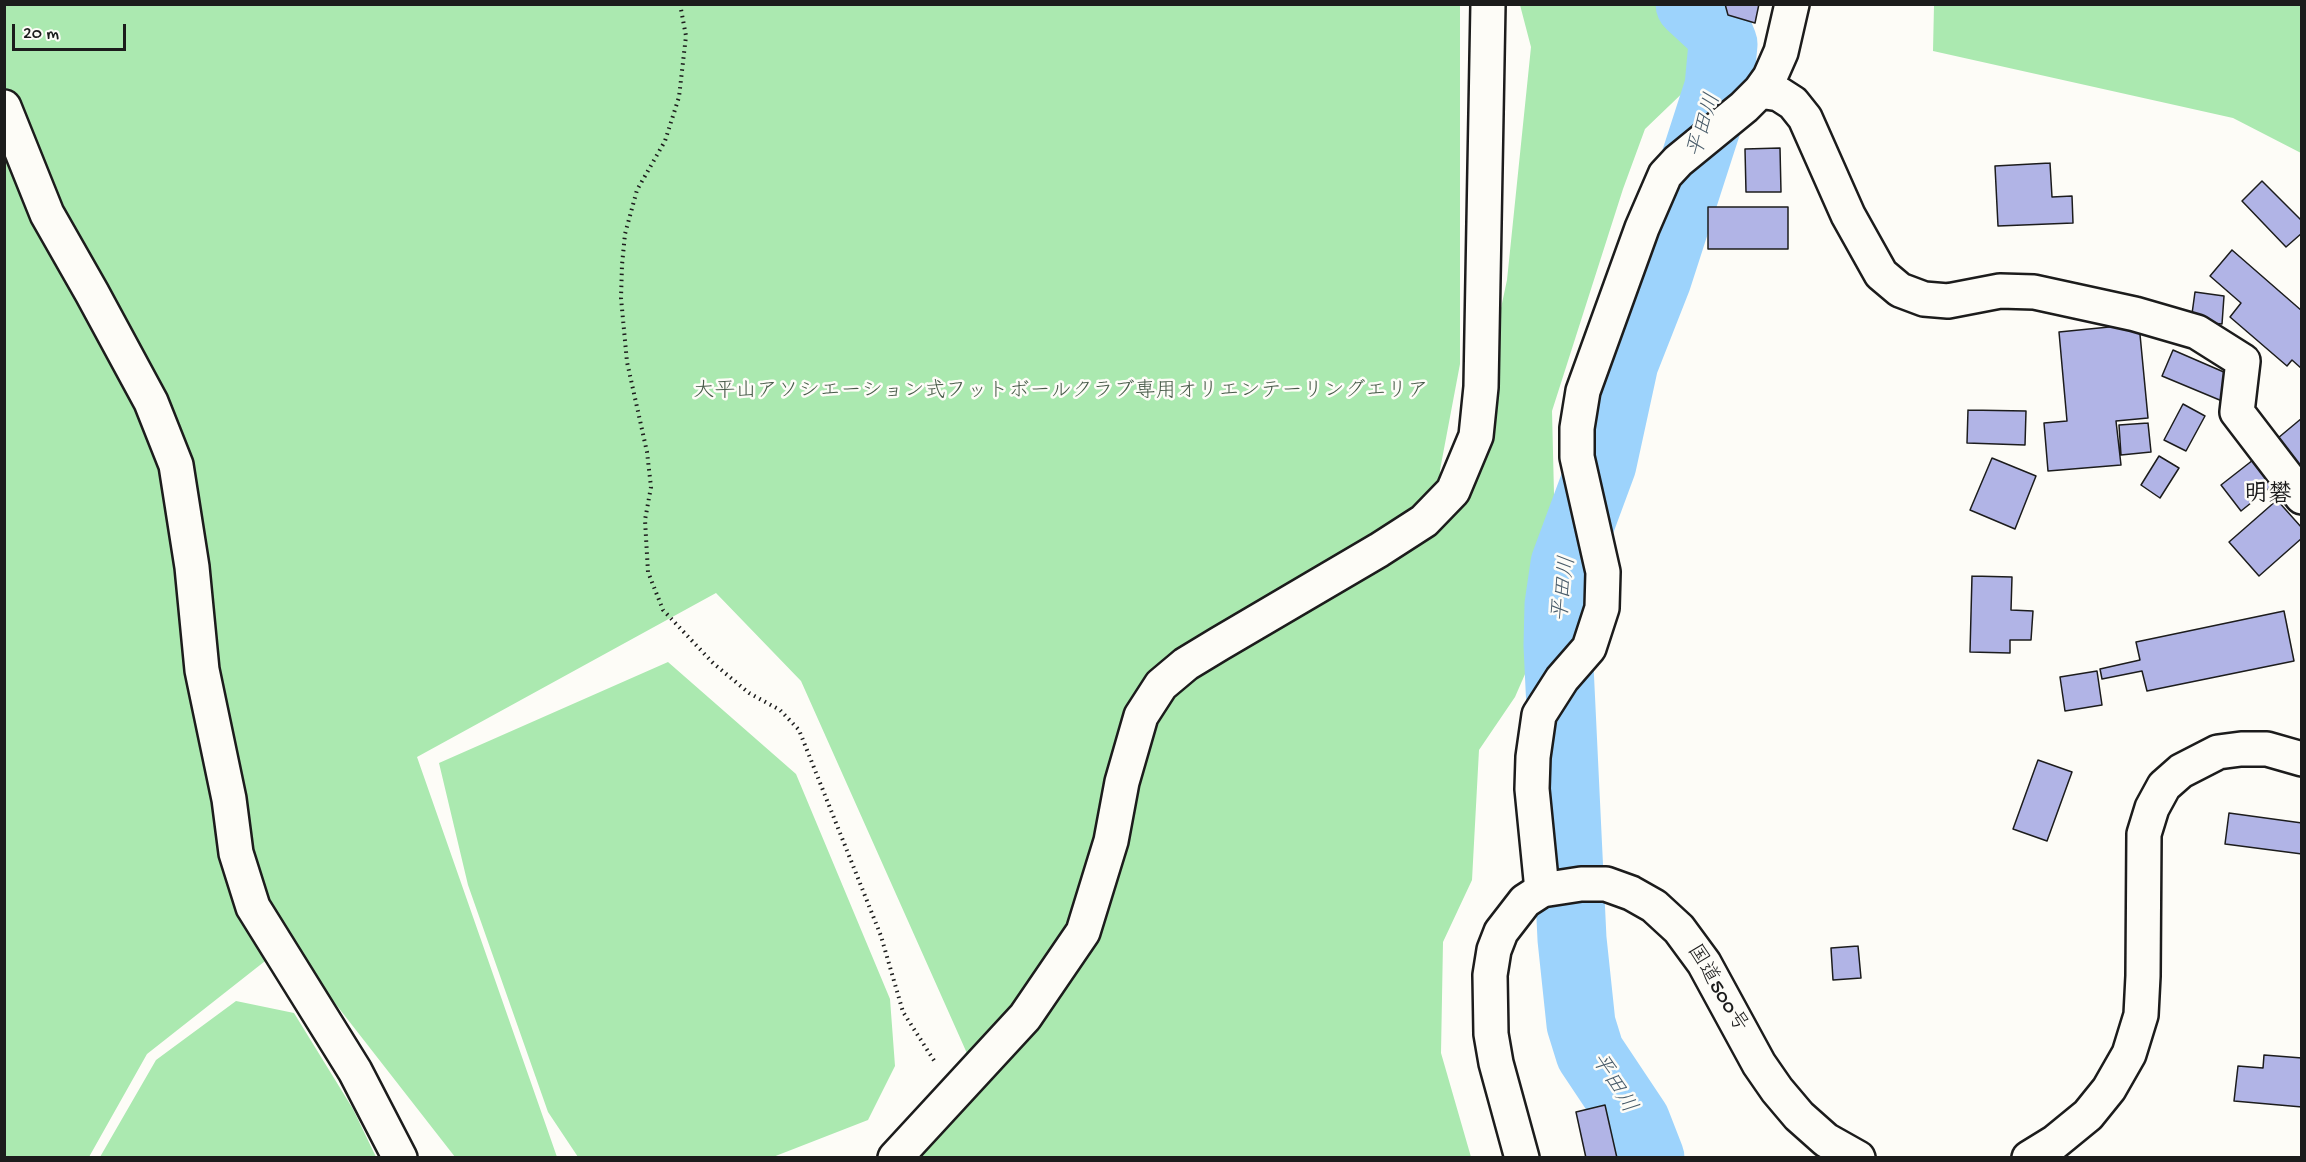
<!DOCTYPE html>
<meta charset="utf-8">
<style>
body{margin:0}
#map{position:relative;width:2306px;height:1162px;overflow:hidden;background:#fdfcf7;font-family:"Gochi Hand",sans-serif}
canvas{display:block}
.frame{position:absolute;inset:0;border:6px solid #1c1c1c;pointer-events:none}
.scale{position:absolute;left:12px;top:24px;width:114px;height:27px;box-sizing:border-box;border:3px solid #1c1c1c;border-top:0;padding-left:8px;font-size:18px;line-height:21px;white-space:nowrap;color:#1c1c1c;-webkit-text-stroke:4px #fdfcf7;paint-order:stroke}
</style>
<div id="map">
<canvas width="2306" height="1162"></canvas>
<div class="frame"></div>
<div class="scale">20 m</div>
</div>
<script>
const g = document.querySelector('canvas').getContext('2d');
g.lineJoin = 'round';
function fill(path, color) {
  g.fillStyle = color;
  g.fill(path, 'evenodd');
}
function shape(rows) {
  const path = new Path2D();
  for (const r of rows) {
    path.moveTo(r[0], r[1]);
    for (let i = 2; i < r.length; i += 2) path.lineTo(r[i], r[i + 1]);
  }
  return path;
}
function trace(path, color, width, dash) {
  g.strokeStyle = color;
  g.lineWidth = width;
  g.lineCap = dash ? 'butt' : 'round';
  g.setLineDash(dash || []);
  g.stroke(path);
}
function write(font, color, halo, rows, align = 'center') {
  g.font = font + ' "Gochi Hand","Klee One",sans-serif';
  g.lineWidth = 5;
  g.setLineDash([]);
  g.textBaseline = 'middle';
  g.strokeStyle = halo;
  g.fillStyle = color;
  for (const [text, x, y, turn = 0] of rows) {
    g.save();
    g.translate(x, y);
    g.rotate((+turn || 0) * Math.PI / 180);
    g.textAlign = isNaN(turn) ? turn : align;
    if (halo) g.strokeText(text, 0, 0);
    g.fillText(text, 0, 0);
    g.restore();
  }
}
fill(shape([
 [5,5,1460,5,1460,364,1440,470,1447,514,1465,476,1507,280,1531,47,1520,5,1666,5,1712,36,1694,82,1645,129,1623,189,1552,411,1555,535,1543,559,1529,665,1515,697,1479,750,1472,880,1443,942,1441,1053,1471,1157,914,1157,982,1087,801,681,716,593,417,757,557,1157,455,1157,288,943,147,1054,89,1157,5,1158],
 [1934,5,2301,5,2301,153,2233,118,1933,51],
 [668,662,796,774,890,999,895,1066,868,1120,773,1157,578,1157,548,1112,468,885,439,763],
 [236,1001,294,1013,353,1109,376,1157,100,1157,156,1060]
]), '#abe9b0');
trace(shape([
 [1650,1158,1636,1122,1590,1053,1581,1024,1572,939,1558,645,1559,605,1565,564,1602,464,1624,363,1657,279,1719,87,1723,44,1717,29,1690,4]
]), '#9dd3fc', 69);
const building = shape([
 [1725,4,1759,4,1755,23,1728,15,1725,4],
 [1780,148,1781,192,1746,192,1745,149,1780,148],
 [2050,163,2052,197,2072,196,2073,223,1998,226,1995,166,2050,163],
 [2262,181,2302,221,2302,233,2286,247,2242,201,2262,181],
 [1708,207,1788,207,1788,249,1708,249,1708,207],
 [2232,250,2302,311,2302,369,2292,360,2287,366,2230,317,2241,303,2210,276,2232,250],
 [2195,292,2224,296,2222,324,2191,321,2195,292],
 [2139,324,2148,418,2116,421,2121,465,2048,471,2044,423,2067,421,2059,332,2139,324],
 [2173,350,2233,376,2222,401,2162,376,2173,350],
 [2183,404,2205,416,2186,451,2164,440,2183,404],
 [1968,410,2026,411,2025,445,1967,443,1968,410],
 [2302,418,2302,480,2272,443,2302,418],
 [2148,423,2151,452,2121,455,2119,425,2148,423],
 [2159,456,2179,468,2160,498,2141,485,2159,456],
 [1992,458,2036,476,2015,529,1970,510,1992,458],
 [2253,460,2272,486,2241,511,2221,485,2253,460],
 [2277,500,2302,528,2302,538,2259,576,2229,542,2277,500],
 [1972,576,2012,577,2011,610,2033,611,2031,640,2010,640,2010,653,1970,652,1972,576],
 [2284,611,2294,661,2147,691,2142,671,2102,679,2100,669,2140,660,2136,642,2284,611],
 [2097,671,2102,705,2065,711,2060,677,2097,671],
 [2038,760,2072,772,2047,841,2013,829,2038,760],
 [2229,813,2302,823,2302,854,2225,844,2229,813],
 [1858,946,1861,978,1833,980,1831,948,1858,946],
 [2264,1055,2302,1058,2302,1107,2234,1101,2238,1066,2263,1068,2264,1055],
 [1605,1105,1617,1158,1586,1158,1576,1112,1605,1105]
]);
fill(building, '#b1b4e6');
trace(building, '#1c1c1c', 1.5);
const street = shape([
 [1760,91,1779,94,1793,103,1805,118,1848,215,1867,249,1881,274,1900,290,1924,299,1948,301,2000,291,2034,292,2135,314,2197,332,2243,361,2237,412,2302,497],
 [4,107,47,214,92,293,151,402,176,465,192,567,202,670,229,799,236,853,253,907,355,1071,400,1158],
 [1542,890,1532,789,1533,757,1539,715,1562,679,1589,648,1602,608,1603,572,1577,457,1577,428,1583,391,1642,228,1665,175,1678,161,1744,107,1760,91,1770,77,1781,52,1792,4],
 [895,1158,1025,1017,1083,932,1111,841,1122,782,1141,716,1161,685,1186,664,1219,644,1379,550,1424,521,1453,491,1476,436,1481,387,1488,4]
]);
const highway = shape([
 [1522,1158,1496,1063,1491,1034,1490,975,1494,950,1501,932,1525,901,1542,890,1581,884,1606,884,1631,893,1654,906,1679,929,1704,963,1759,1064,1777,1090,1799,1116,1826,1140,1858,1158],
 [2029,1158,2055,1142,2088,1115,2109,1089,2129,1054,2141,1015,2143,976,2144,834,2152,808,2164,786,2181,771,2218,752,2241,749,2267,749,2302,759]
]);
trace(street, '#1c1c1c', 38);
trace(highway, '#1c1c1c', 38);
trace(shape([
 [680,4,686,36,679,97,665,141,637,190,625,234,622,265,621,298,627,362,647,452,651,487,645,520,648,572,663,610,713,663,749,693,780,710,799,730,881,936,903,1012,935,1062]
]), '#1c1c1c', 4, [1.5, 4.5]);
trace(street, '#fdfcf7', 33);
trace(highway, '#fdfcf7', 33);
write('21px', '#475a48', '#fdfcf7', [
 ["大平山アソシエーション式フットボールクラブ専用オリエンテーリングエリア",1061,393]
]);
write('21px', '#1c1c1c', '#fdfcf7', [
 ["国道500号",1716,989,59]
]);
write('italic 22px', '#495c6a', '#fdfcf7', [
 ["平田川",1706,126,-73],
 ["平田川",1566,589,-83],
 ["平田川",1612,1084,58]
]);
write('bold 24px', '#1c1c1c', '#fdfcf7', [
 ["明礬",2268,496]
]);
</script>
